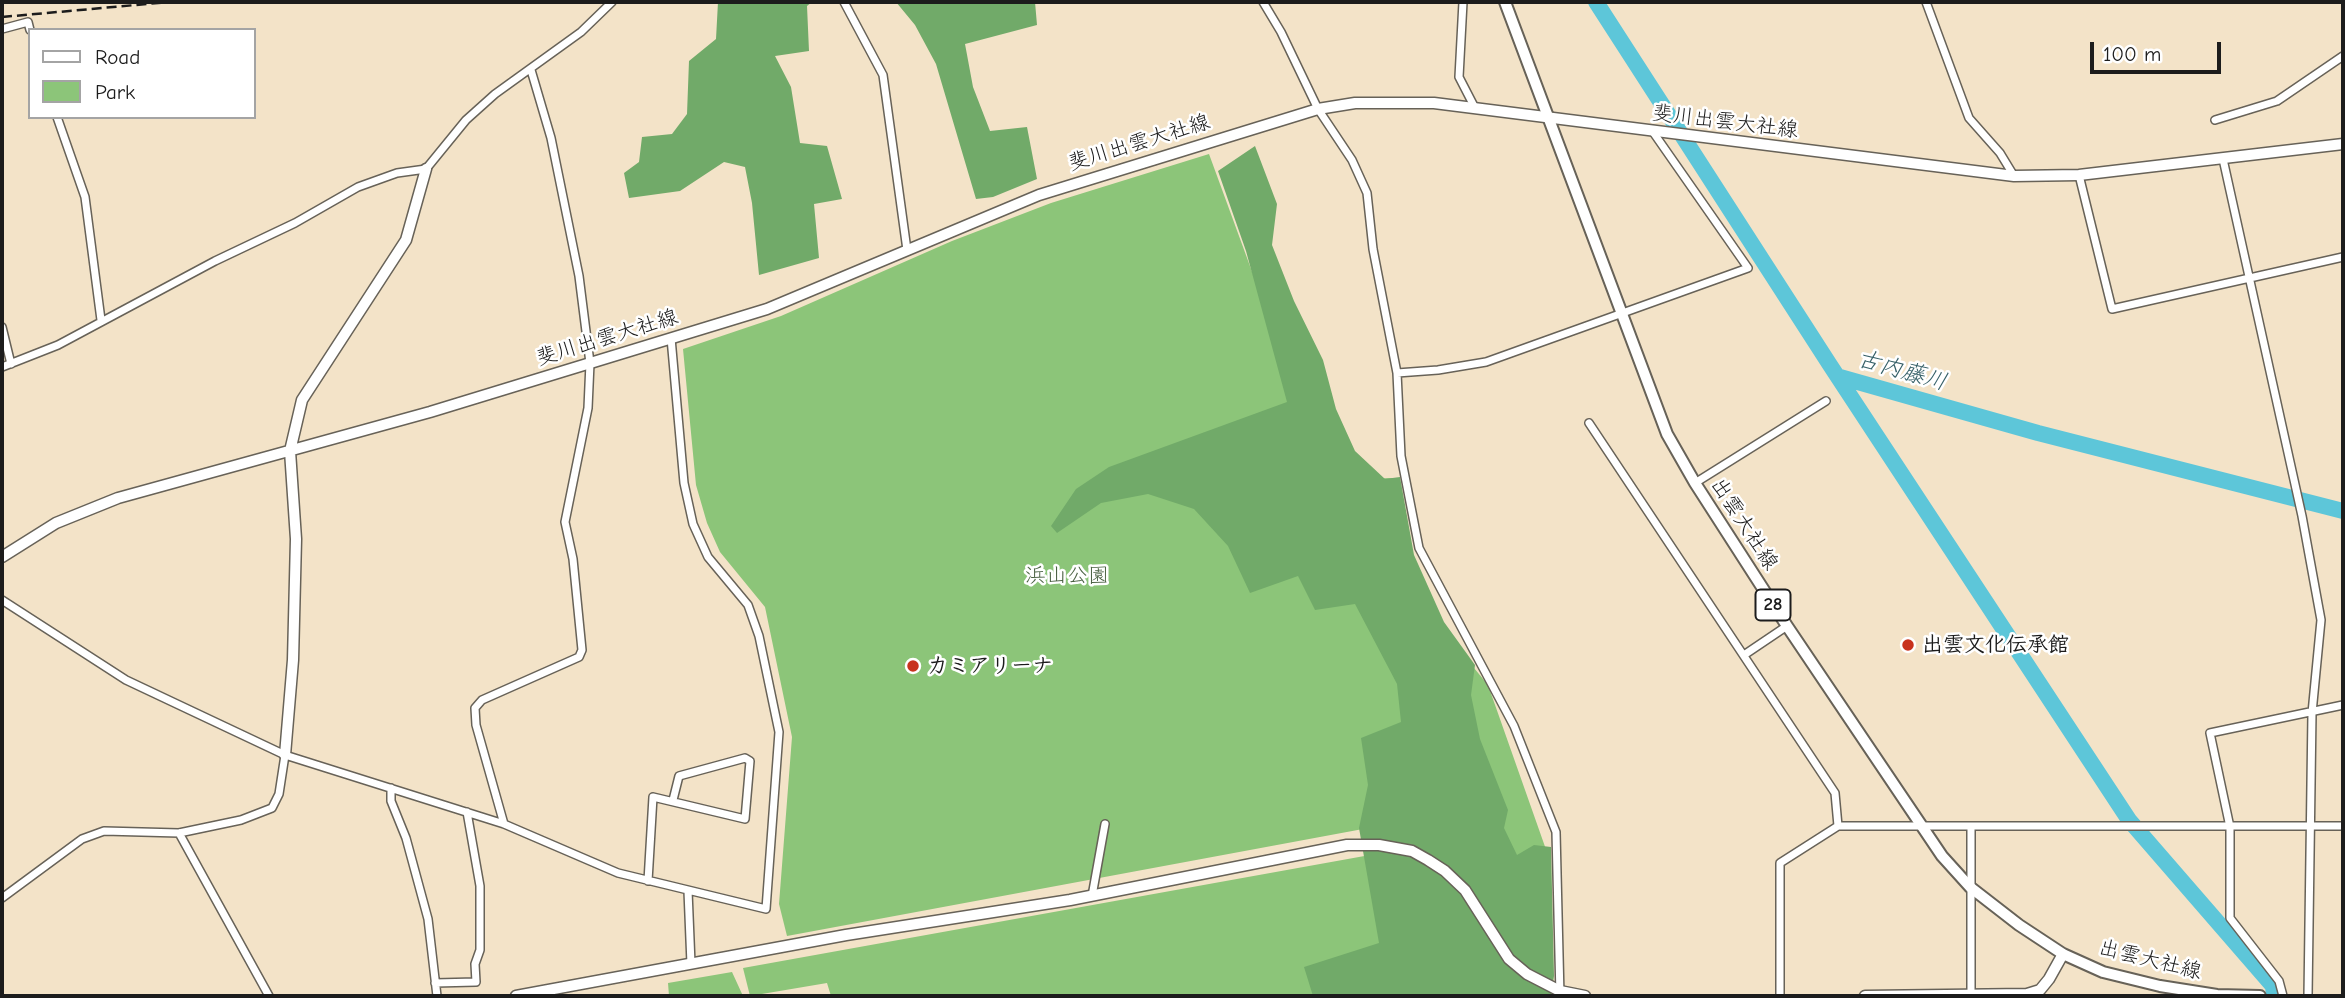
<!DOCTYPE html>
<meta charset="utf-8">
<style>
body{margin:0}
#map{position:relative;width:2345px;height:998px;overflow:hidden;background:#f3e3c8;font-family:"Comic Neue",sans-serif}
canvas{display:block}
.frame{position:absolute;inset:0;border:4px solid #1c1c1c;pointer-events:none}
.legend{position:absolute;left:28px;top:28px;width:228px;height:91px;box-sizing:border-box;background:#fff;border:2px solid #a4a4a4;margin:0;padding:9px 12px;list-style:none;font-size:21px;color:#1c1c1c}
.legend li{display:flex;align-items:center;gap:14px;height:35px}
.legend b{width:35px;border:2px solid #a4a4a4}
.scale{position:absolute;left:2090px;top:42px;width:131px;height:32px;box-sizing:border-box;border:4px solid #1c1c1c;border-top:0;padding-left:9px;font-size:21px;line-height:24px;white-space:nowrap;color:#1c1c1c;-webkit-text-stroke:5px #fff;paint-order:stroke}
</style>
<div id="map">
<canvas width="2345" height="998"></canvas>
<div class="frame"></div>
<ul class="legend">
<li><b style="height:9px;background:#fff"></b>Road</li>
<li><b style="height:19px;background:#8cc579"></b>Park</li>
</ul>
<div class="scale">100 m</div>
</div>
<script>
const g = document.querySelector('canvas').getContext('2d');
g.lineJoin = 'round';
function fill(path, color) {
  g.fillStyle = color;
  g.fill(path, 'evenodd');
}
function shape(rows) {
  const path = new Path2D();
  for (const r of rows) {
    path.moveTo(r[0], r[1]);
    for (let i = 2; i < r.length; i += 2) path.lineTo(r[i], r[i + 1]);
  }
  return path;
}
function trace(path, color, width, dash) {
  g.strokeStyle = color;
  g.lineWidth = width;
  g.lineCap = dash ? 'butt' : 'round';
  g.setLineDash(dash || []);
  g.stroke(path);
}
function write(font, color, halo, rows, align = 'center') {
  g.font = font + ' "Comic Neue","Klee One",sans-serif';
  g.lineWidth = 5;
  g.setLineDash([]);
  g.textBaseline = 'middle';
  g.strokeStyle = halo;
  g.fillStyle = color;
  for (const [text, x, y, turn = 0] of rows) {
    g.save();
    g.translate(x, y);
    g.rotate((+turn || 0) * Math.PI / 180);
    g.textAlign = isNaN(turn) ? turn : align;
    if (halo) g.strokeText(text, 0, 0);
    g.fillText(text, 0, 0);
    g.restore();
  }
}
fill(shape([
 [1209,154,1269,318,1350,479,1393,478,1407,556,1437,623,1488,685,1549,858,1547,974,1363,829,787,936,779,904,792,737,765,607,720,552,707,523,696,485,683,349,781,316,952,241,1051,203],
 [1370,855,1539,996,831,996,827,983,750,996,743,968],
 [732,972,743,996,669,996,668,983]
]), '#8cc579');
fill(shape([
 [718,2,812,2,807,6,809,51,775,56,791,87,800,143,827,146,842,199,814,204,819,258,759,275,752,203,745,167,724,162,680,191,629,198,624,173,639,162,642,137,672,134,687,114,689,61,716,39],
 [896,2,1035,2,1037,25,965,44,973,87,990,131,1027,127,1037,179,993,197,976,199,936,64,915,25],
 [1255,146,1277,204,1272,245,1294,301,1323,360,1336,409,1355,451,1385,479,1400,477,1414,555,1444,622,1475,665,1471,695,1480,739,1508,810,1504,828,1517,855,1534,845,1551,847,1554,976,1551,996,1313,996,1304,967,1379,943,1359,828,1368,785,1361,738,1401,722,1397,684,1355,604,1315,610,1298,576,1250,593,1228,546,1194,509,1148,494,1101,503,1057,533,1051,526,1076,489,1109,467,1287,402,1246,251,1218,171]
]), '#71aa69');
trace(shape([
 [1596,2,1830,365,2129,820,2273,986,2274,996],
 [1840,377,2038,433,2343,511]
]), '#5dc6d9', 16);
const street = shape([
 [844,2,883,75,907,250],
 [1263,2,1281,32,1318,109,1352,160,1367,193,1373,249,1397,373,1401,456,1419,548,1514,726,1556,832,1560,996],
 [1463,2,1459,77,1475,108],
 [1926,2,1969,118,2000,153,2014,176],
 [2,29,28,22,30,30],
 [57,117,85,197,101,320],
 [2215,120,2277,101,2343,56],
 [2223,159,2302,516,2321,620,2312,713,2308,996],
 [2079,175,2112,309,2343,257],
 [2,327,11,364],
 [2,367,58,345,215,261,295,223,358,187,397,173,426,169,466,120,495,94,581,32,612,2],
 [1397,373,1438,370,1486,362,1748,268,1653,132],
 [1589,423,1835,793,1838,826,1780,863,1780,996],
 [1695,483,1826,401],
 [2,600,126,680,285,755,504,824,618,873,766,909,779,732,759,636,748,605,708,557,693,524,684,483,671,338],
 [1744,655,1787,626],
 [391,788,391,801,406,838,428,919,437,996],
 [504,824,476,725,475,708,482,700,579,657,582,650,573,559,565,522,588,408,590,363,579,276,551,138,531,70],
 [1838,826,2343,826],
 [1971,827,1971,996],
 [179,833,269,996],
 [648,881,653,797,745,819,750,761,745,758,679,776,673,800],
 [688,891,691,964],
 [1092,896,1105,824],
 [2,898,82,839,104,831,179,833,241,820,272,808,279,794,285,755],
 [435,983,476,982,475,964,480,950,480,886,467,812],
 [2283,996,2279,981,2230,918,2230,827,2210,733,2343,705]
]);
const secondary = shape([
 [2,557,56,523,118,498,430,412,767,309,1039,195,1318,109,1355,103,1434,103,2014,176,2079,175,2343,144],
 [285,755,293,660,296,539,290,451,302,400,406,240,426,169],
 [516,996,846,935,1070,900,1347,845,1379,845,1412,851,1428,860,1445,871,1465,890,1509,959,1527,974,1560,991,1585,996],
 [1865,996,2027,994,2040,990,2049,979,2063,954]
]);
const primary = shape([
 [1505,2,1667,434,1695,483,1787,626,1942,856,1970,887,2019,925,2063,954,2103,972,2160,986,2217,995,2260,996]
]);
trace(street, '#676258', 10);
trace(secondary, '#676258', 13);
trace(primary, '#676258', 14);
trace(street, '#fff', 7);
trace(secondary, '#fff', 10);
trace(primary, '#fff', 10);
trace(shape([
 [2,17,169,2]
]), '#1c1c1c', 2.5, [10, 5]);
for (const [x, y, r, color] of [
 [1908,645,7,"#c8321e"],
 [913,666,7,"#c8321e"]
]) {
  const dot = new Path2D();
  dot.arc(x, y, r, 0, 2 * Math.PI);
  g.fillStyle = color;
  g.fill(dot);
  trace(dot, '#fff', 2.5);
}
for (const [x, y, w] of [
 [1773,605,35]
]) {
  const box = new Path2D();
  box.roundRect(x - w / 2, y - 15.5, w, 31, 5);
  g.fillStyle = '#fff';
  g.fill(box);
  trace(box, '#1c1c1c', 2);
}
write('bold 19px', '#1c1c1c', null, [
 ["28",1773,605]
]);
write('21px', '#1c1c1c', '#fff', [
 ["斐川出雲大社線",1725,122,7],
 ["斐川出雲大社線",1139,143,-17],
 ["斐川出雲大社線",607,338,-17],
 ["出雲大社線",1744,524,57],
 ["出雲大社線",2150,960,14]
]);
write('21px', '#496041', '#fff', [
 ["浜山公園",1067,576]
]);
write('bold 21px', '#1c1c1c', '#fff', [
 ["出雲文化伝承館",1922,645],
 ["カミアリーナ",927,666]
], 'left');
write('italic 23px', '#366068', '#fff', [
 ["古内藤川",1902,371,16]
]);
</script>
